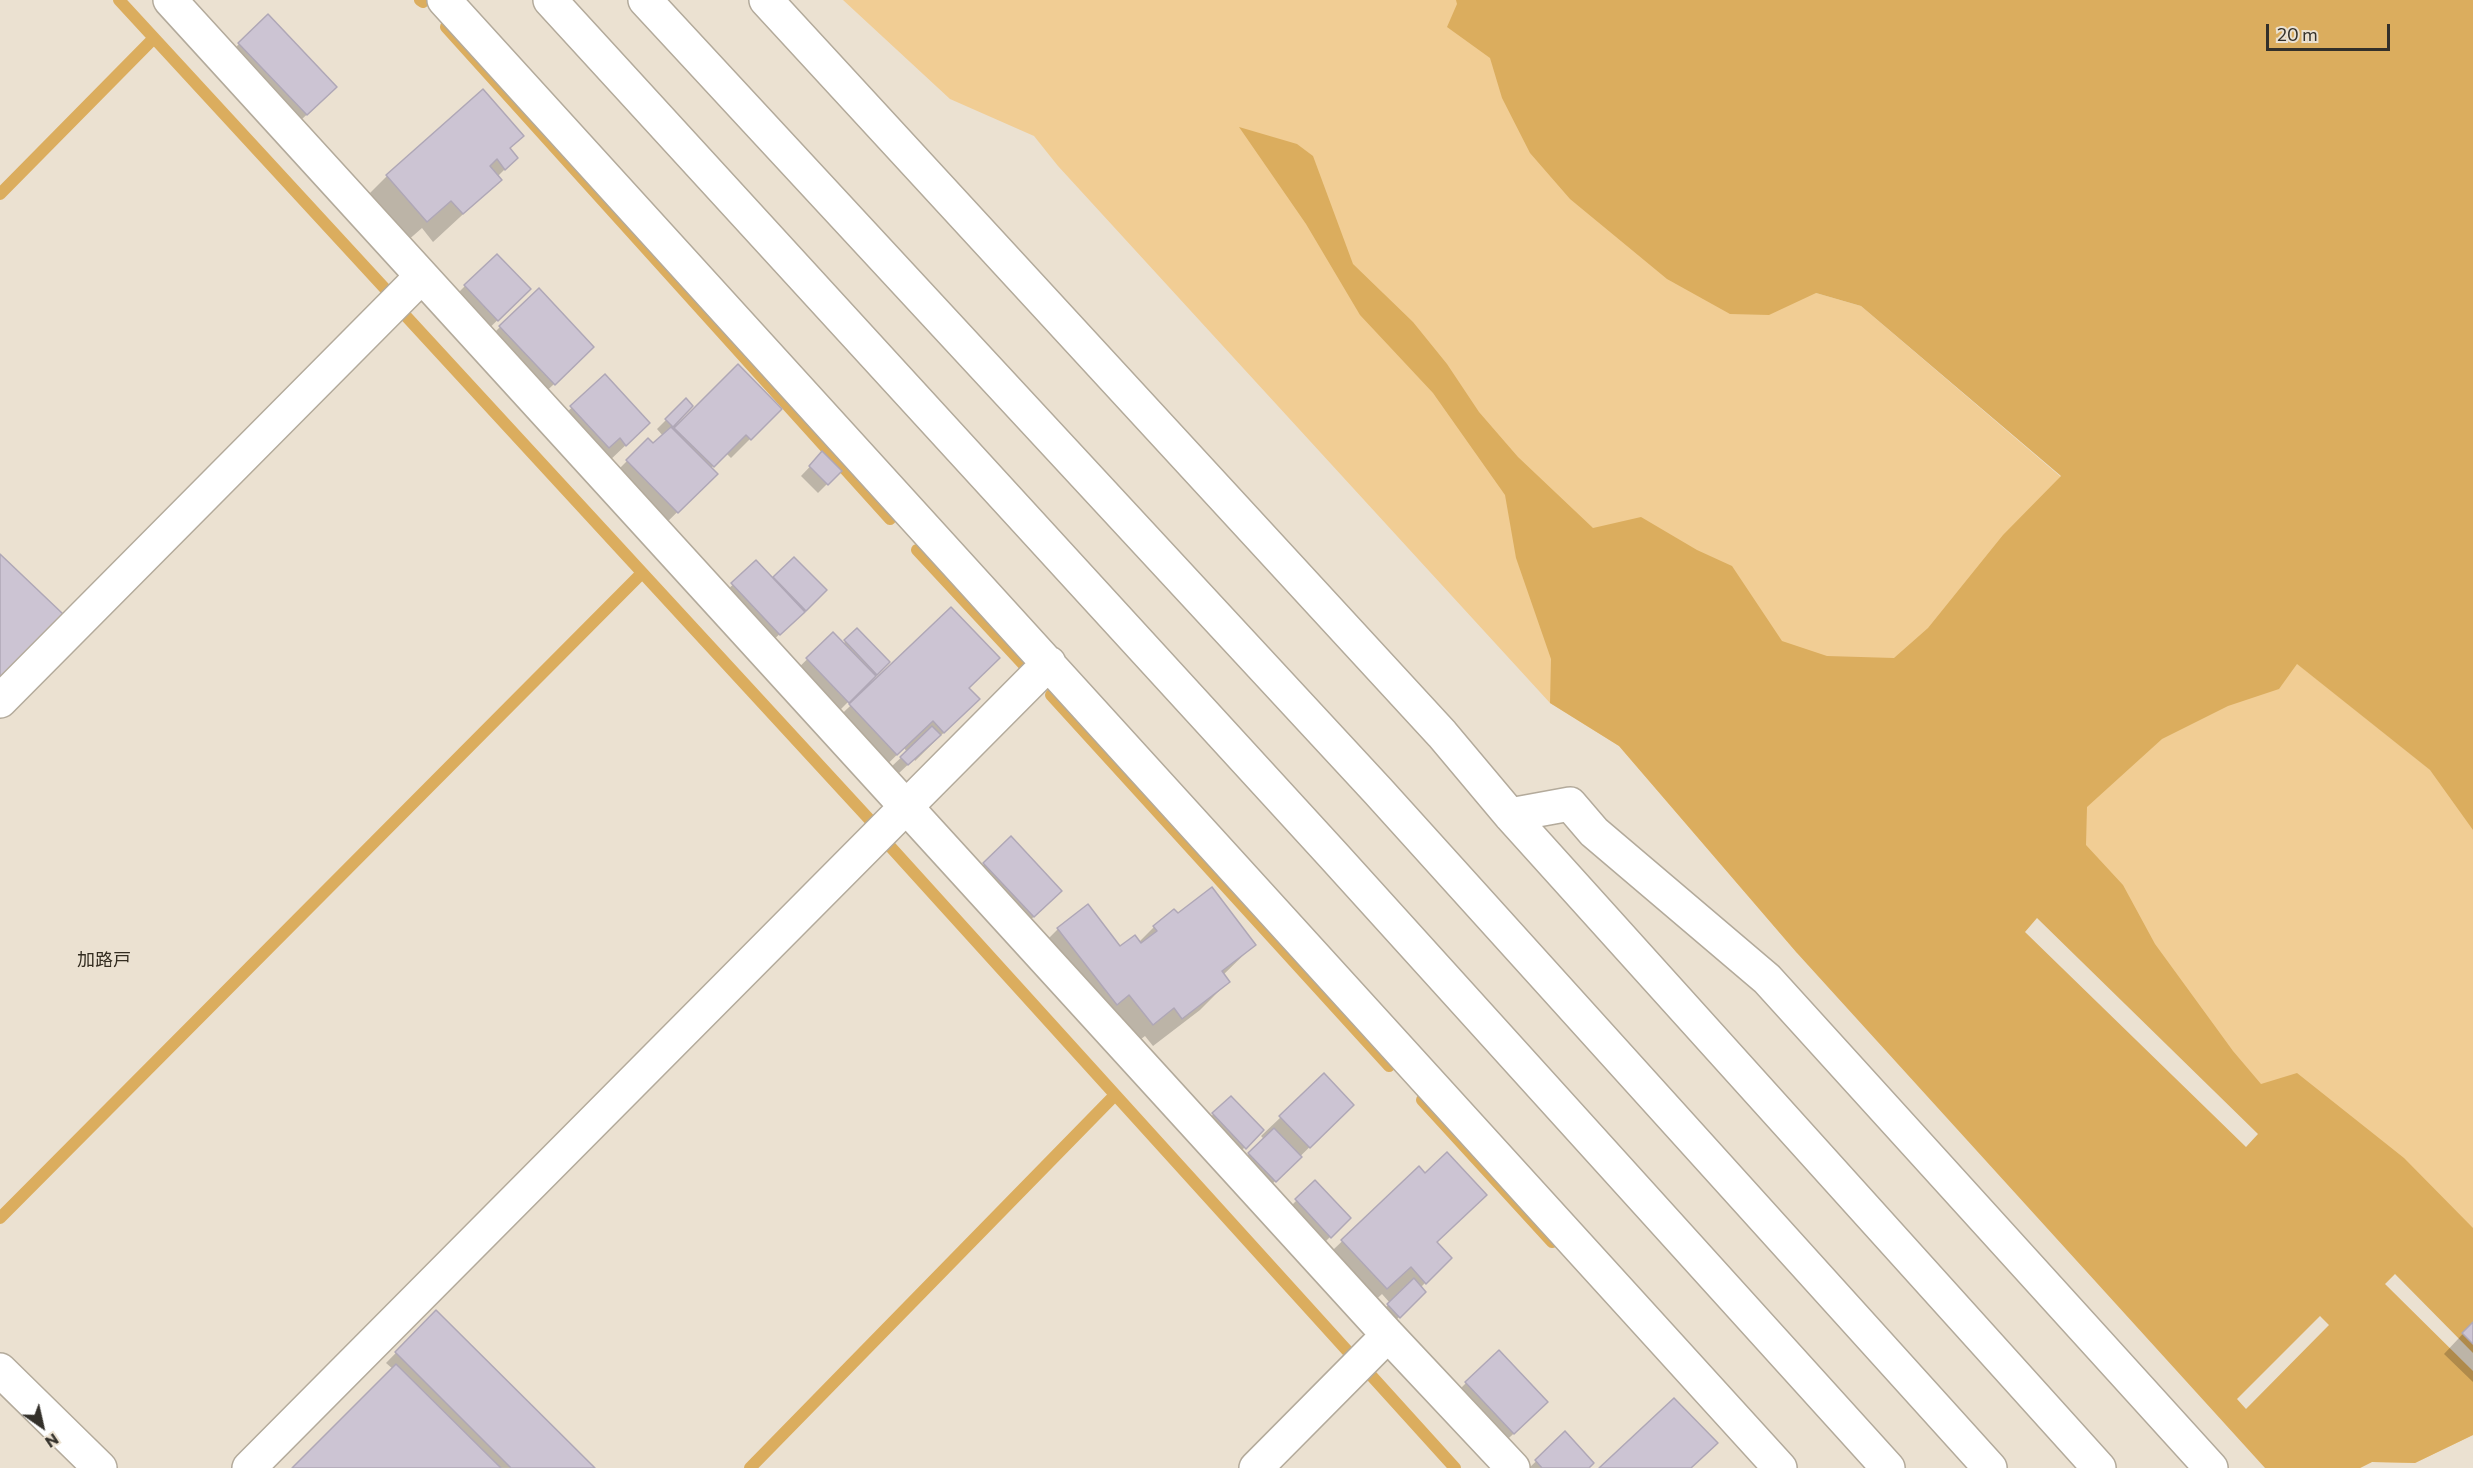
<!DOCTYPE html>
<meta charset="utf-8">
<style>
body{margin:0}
#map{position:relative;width:2473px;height:1468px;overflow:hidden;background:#ebe1d1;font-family:Commissioner,sans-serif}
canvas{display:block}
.north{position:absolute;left:12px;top:1396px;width:60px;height:60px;-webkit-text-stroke:4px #ebe1d1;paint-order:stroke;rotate:146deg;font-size:16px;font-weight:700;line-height:24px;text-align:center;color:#33302a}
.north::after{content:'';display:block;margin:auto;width:21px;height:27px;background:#33302a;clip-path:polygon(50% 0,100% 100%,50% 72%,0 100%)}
.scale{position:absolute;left:2266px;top:24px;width:124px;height:27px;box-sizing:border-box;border:3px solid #33302a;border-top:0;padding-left:8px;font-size:18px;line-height:21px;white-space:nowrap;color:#33302a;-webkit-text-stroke:4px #ebe1d1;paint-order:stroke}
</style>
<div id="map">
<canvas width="2473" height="1468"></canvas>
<div class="north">N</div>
<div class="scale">20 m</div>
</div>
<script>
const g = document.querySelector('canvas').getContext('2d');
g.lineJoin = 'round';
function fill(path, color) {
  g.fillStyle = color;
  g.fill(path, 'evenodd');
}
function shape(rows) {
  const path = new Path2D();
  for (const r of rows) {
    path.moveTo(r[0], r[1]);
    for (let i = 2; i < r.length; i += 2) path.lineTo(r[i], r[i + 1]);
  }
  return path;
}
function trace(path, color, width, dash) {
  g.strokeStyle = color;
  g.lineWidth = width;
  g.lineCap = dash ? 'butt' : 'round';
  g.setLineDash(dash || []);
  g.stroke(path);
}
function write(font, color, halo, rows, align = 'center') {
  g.font = font + ' Commissioner,"Noto Sans JP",sans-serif';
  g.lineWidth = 4.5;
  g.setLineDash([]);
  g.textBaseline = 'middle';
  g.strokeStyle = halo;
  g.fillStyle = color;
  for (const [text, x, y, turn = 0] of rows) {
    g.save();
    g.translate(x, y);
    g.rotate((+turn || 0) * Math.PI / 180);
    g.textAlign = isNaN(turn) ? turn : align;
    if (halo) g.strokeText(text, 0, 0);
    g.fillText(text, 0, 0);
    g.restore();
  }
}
fill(shape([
 [843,0,1465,0,1816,293,1861,306,2061,477,1797,953,1619,746,1550,703,1058,166,1034,136,950,99],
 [2250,626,2473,804,2473,1435,2415,1463,2372,1462,2360,1468,2181,1087,2041,775]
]), '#f1cd94');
fill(shape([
 [1456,0,2473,0,2473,830,2430,770,2297,664,2279,689,2228,706,2162,739,2087,807,2086,845,2123,885,2155,944,2233,1051,2261,1084,2297,1073,2404,1158,2473,1228,2473,1435,2415,1463,2372,1462,2360,1468,2265,1468,1797,953,1619,746,1550,703,1551,659,1516,558,1505,495,1433,393,1360,315,1306,224,1239,127,1297,144,1313,156,1353,264,1413,322,1447,364,1479,412,1518,457,1593,528,1641,517,1697,550,1732,566,1782,641,1827,656,1894,658,1928,628,2003,535,2061,476,1861,306,1816,293,1769,315,1730,314,1667,279,1570,199,1530,153,1502,98,1490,58,1447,27,1457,4]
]), '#dbad5e');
fill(shape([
 [2037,918,2258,1134,2246,1147,2025,932],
 [2395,1274,2473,1353,2473,1371,2385,1284],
 [2320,1316,2329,1325,2246,1409,2237,1399]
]), '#ebe1d1');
fill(shape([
 [239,44,316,106,287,133,220,63],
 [522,136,509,149,516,158,497,177,500,180,433,242,422,228,398,249,359,204,387,176],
 [465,286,510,308,478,339,446,305],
 [500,327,573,366,535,402,481,346],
 [738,366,780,409,731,458,726,453,711,468,716,474,658,531,608,480,648,440,653,446,663,436,657,429,686,400,691,406,670,428,673,431],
 [604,376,629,442,606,464,552,427],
 [822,454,840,471,818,493,801,476],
 [794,559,825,590,760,653,713,604,756,562,772,580],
 [951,609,968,689,978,699,915,761,914,759,898,774,891,767,907,752,904,748,868,783,822,733],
 [857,630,888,662,829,721,788,678,833,634,843,644],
 [1011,838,1041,910,1014,935,965,883],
 [1088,906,1120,948,1139,942,1154,927,1178,916,1254,945,1223,975,1228,982,1200,1010,1153,1046,1145,1036,1124,1052,1100,1022,1088,1032,1029,958,1058,929],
 [1231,1098,1262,1130,1235,1157,1204,1123],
 [1281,1117,1333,1124,1266,1190,1240,1163,1264,1139,1261,1136],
 [1419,1168,1436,1243,1450,1258,1420,1288,1424,1292,1390,1326,1379,1314,1390,1303,1382,1294,1358,1316,1313,1269],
 [1315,1182,1349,1218,1321,1246,1287,1210],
 [436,1312,593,1468,294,1468,393,1369,386,1363],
 [2473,1323,2473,1382,2444,1354],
 [1466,1383,1527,1421,1494,1452,1447,1402],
 [1565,1434,1587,1468,1529,1468]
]), '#0003');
trace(shape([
 [119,0,389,293],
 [420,0,423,2],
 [446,27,890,519],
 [0,194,154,38],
 [404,314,869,819],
 [917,550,1023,664],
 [1051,695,1389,1066],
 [887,843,1352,1356],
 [1422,1100,1552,1242],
 [0,1218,642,573],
 [1368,1372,1455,1468],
 [750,1468,1115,1095]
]), '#dbad5e', 12);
const building = shape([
 [268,14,337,87,307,115,238,43,268,14],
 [483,89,524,136,510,148,518,158,505,170,497,159,490,166,502,180,463,214,451,201,427,222,386,175,483,89],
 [497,254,531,289,498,321,464,285,497,254],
 [539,288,594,347,555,385,499,326,539,288],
 [738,364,782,409,751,440,746,435,714,467,674,428,738,364],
 [605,374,650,423,626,446,620,438,609,448,570,406,605,374],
 [686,398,693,406,673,427,665,419,686,398],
 [671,427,718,474,678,513,626,460,648,438,653,443,671,427],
 [822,451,842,471,828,485,809,466,822,451],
 [0,554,63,614,0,679,0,554],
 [794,557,827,590,806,611,773,577,794,557],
 [756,560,805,612,780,635,731,583,756,560],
 [951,607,1000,658,969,688,980,699,944,733,933,721,897,755,849,704,951,607],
 [857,628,890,662,877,675,844,640,857,628],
 [833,632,876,676,849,703,806,658,833,632],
 [932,726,941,735,908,765,900,757,932,726],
 [1011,836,1062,891,1034,917,983,863,1011,836],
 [1212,887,1256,945,1222,971,1230,982,1182,1019,1174,1008,1153,1025,1129,995,1117,1005,1057,928,1088,904,1120,946,1135,935,1141,943,1157,931,1153,926,1174,909,1178,913,1212,887],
 [1324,1073,1354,1105,1310,1148,1279,1116,1324,1073],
 [1231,1096,1264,1130,1246,1149,1212,1113,1231,1096],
 [1274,1128,1302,1157,1276,1182,1248,1153,1274,1128],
 [1447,1152,1487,1195,1437,1242,1452,1258,1426,1284,1411,1267,1387,1289,1341,1240,1419,1166,1425,1173,1447,1152],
 [1315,1180,1351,1218,1331,1238,1295,1199,1315,1180],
 [1414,1278,1426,1292,1400,1318,1387,1304,1414,1278],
 [436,1310,595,1468,511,1468,395,1352,436,1310],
 [2473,1322,2473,1344,2462,1333,2473,1322],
 [1499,1350,1548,1402,1514,1434,1465,1382,1499,1350],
 [396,1364,501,1468,292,1468,396,1364],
 [1674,1398,1718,1443,1691,1468,1599,1468,1674,1398],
 [1565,1431,1594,1463,1589,1468,1542,1468,1535,1460,1565,1431]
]);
fill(building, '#ccc4d3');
trace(building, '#afa7b6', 1.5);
const minor = shape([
 [170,0,1388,1335,1513,1468],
 [444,0,1780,1468],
 [550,0,1333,855,1888,1468],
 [645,0,1378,791,1990,1468],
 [766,0,1442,734,1510,815,2099,1468],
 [0,701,421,277],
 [1510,815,1570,804,1594,832,1767,979,2211,1468],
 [0,1370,100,1468],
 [249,1468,1049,663],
 [1256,1468,1388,1335]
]);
trace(minor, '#b3aa9b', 36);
trace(minor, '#fff', 33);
write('18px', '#332c20', '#ebe1d1', [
 ["加路戸",104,960]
]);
</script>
